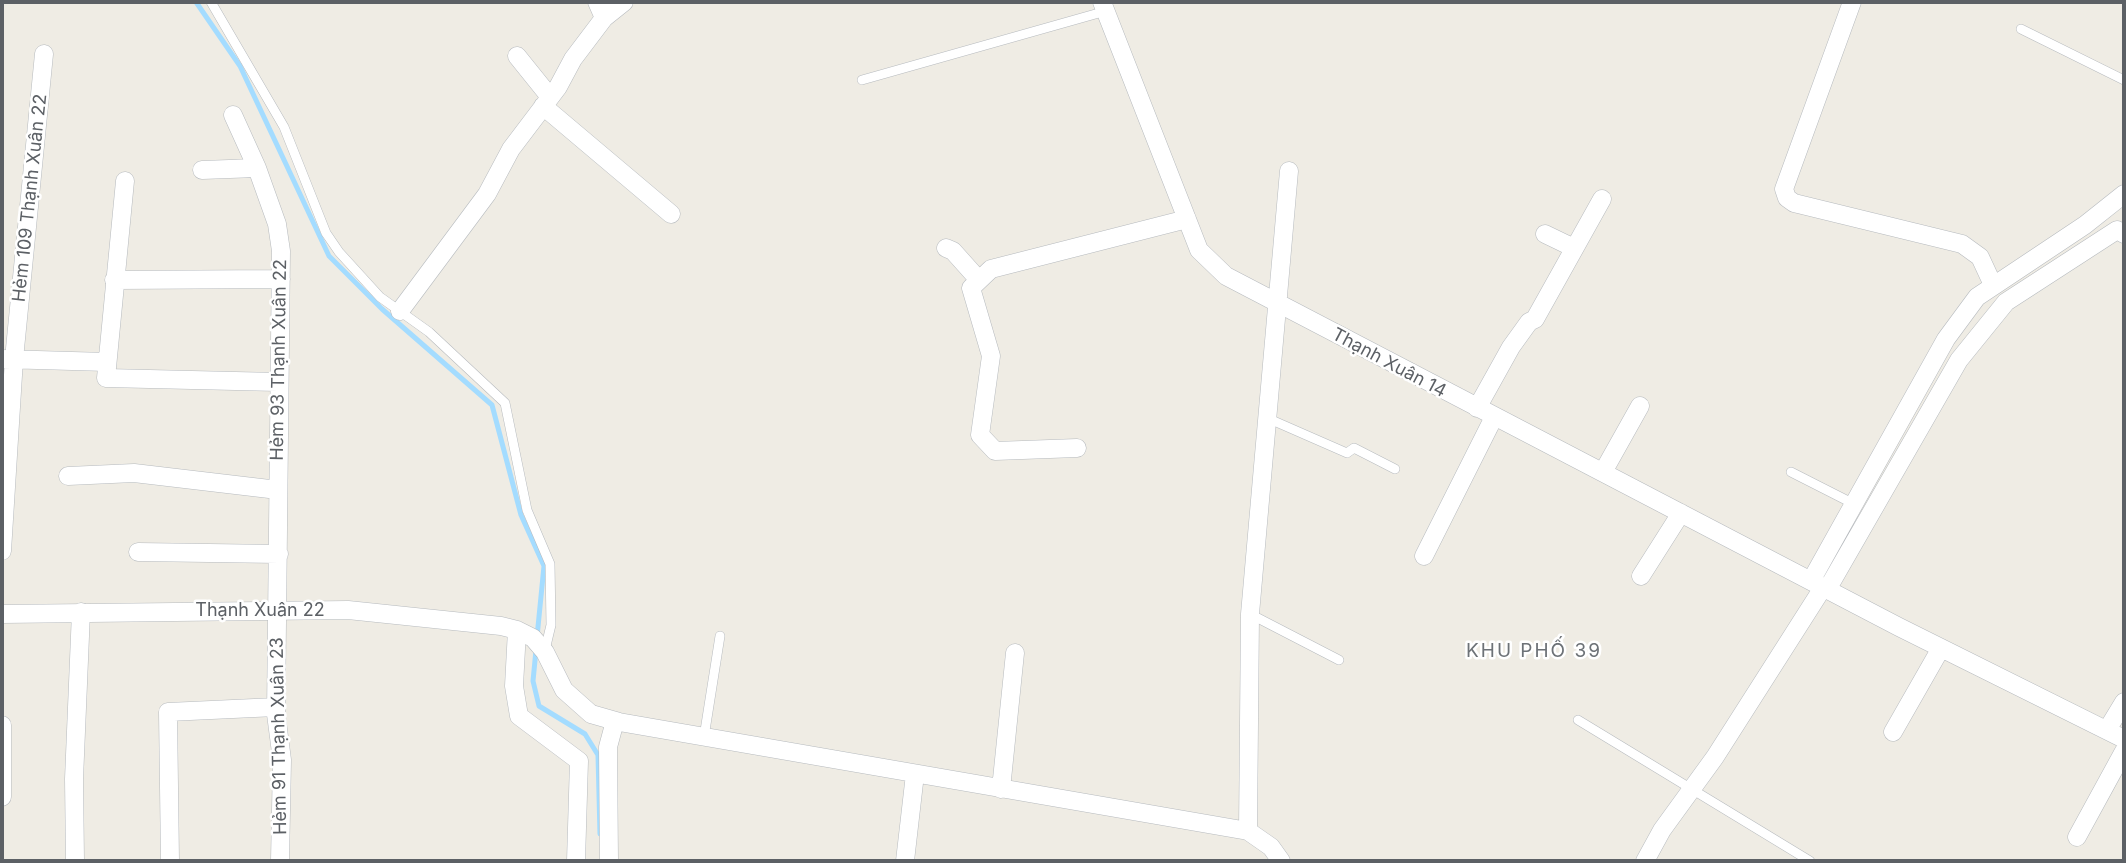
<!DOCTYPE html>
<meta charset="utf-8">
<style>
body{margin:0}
#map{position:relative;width:2126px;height:863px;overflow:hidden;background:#efece4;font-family:Inter,sans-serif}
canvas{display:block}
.frame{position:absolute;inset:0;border:4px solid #5c6065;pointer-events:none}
</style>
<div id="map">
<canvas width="2126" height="863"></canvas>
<div class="frame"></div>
</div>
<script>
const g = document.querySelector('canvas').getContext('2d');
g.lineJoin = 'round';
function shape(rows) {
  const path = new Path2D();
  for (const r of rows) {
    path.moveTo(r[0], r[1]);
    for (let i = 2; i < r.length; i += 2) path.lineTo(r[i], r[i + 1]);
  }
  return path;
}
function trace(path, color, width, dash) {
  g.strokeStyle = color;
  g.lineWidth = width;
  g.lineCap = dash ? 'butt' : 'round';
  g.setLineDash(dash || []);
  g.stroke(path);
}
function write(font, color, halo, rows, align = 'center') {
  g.font = font + ' Inter,sans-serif';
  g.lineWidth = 5;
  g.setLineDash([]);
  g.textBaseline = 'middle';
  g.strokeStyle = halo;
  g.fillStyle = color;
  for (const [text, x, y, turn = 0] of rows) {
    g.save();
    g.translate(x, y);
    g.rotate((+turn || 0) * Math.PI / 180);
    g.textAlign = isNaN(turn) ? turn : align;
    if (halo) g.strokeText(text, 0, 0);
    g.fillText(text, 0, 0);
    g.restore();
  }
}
trace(shape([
 [196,2,240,66,329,256,382,309,492,405,521,515,544,566,537,637],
 [536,650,533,681,539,706,585,734,598,755,600,834]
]), '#a4dcff', 5);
const lane = shape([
 [211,2,284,127,326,233,339,252,380,297,429,332,505,403,527,510,550,564,551,625,545,650],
 [2021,29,2124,80],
 [862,80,1106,11],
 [1267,418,1347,453,1354,448,1395,469],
 [1791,472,1854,504],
 [1250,614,1339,660],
 [1578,720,1810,861],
 [704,737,720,636]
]);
const street = shape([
 [597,2,604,18],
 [1102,2,1199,250,1226,276,1899,627,2124,739],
 [1852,2,1784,189,1787,198,1794,203,1962,244,1980,257,1993,285],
 [517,56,550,97],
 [543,106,671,214],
 [233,115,257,168],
 [202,170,257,168,277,224,281,251,276,714,282,760,280,861],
 [125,181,106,378,278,382],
 [1545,234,1574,248],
 [946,248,953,251,978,279],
 [114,280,281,279],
 [400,311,487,194,511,149,558,87,573,59,604,18,624,2],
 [2,359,107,362],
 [1477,408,1511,347,1529,322,1535,319,1602,199],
 [1077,448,995,451,980,435,991,356,971,288,991,269,1187,219],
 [1603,472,1640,406],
 [68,476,134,473,278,490],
 [2,551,14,359,44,54],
 [138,552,279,554],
 [1424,556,1494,417],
 [1641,576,1681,513],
 [1812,579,1946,339,1977,297,2085,225,2124,194],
 [1828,588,1959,360,2006,302,2117,230,2124,234],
 [2,614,348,610,501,626,517,630,533,638,545,652,564,690,591,714,619,722,1248,831,1271,847,1281,861],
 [517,630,514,686,519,716,579,761,576,861],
 [2,725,2,797],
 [2107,730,2124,702],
 [1893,732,1941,648],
 [1001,789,1015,653],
 [1248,831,1250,614,1289,171],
 [2077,837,2124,751],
 [75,861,74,779,81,612],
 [170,861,168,712,276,707],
 [609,861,608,747,615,721],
 [905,861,915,774],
 [1645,861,1662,830,1715,757,1824,586]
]);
trace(lane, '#b6babe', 10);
trace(street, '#b6babe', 19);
trace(lane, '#fff', 9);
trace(street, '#fff', 18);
write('18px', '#5c6065', '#fff', [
 ["Hẻm 109 Thạnh Xuân 22",30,198,-84],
 ["Hẻm 93 Thạnh Xuân 22",279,360,-89],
 ["Thạnh Xuân 14",1389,363,28],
 ["Thạnh Xuân 22",260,611],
 ["Hẻm 91 Thạnh Xuân 23",279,736,-91]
]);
g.letterSpacing = '2px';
write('19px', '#6d7277', '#fff', [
 ["KHU PHỐ 39",1534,651]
]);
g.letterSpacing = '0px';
</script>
